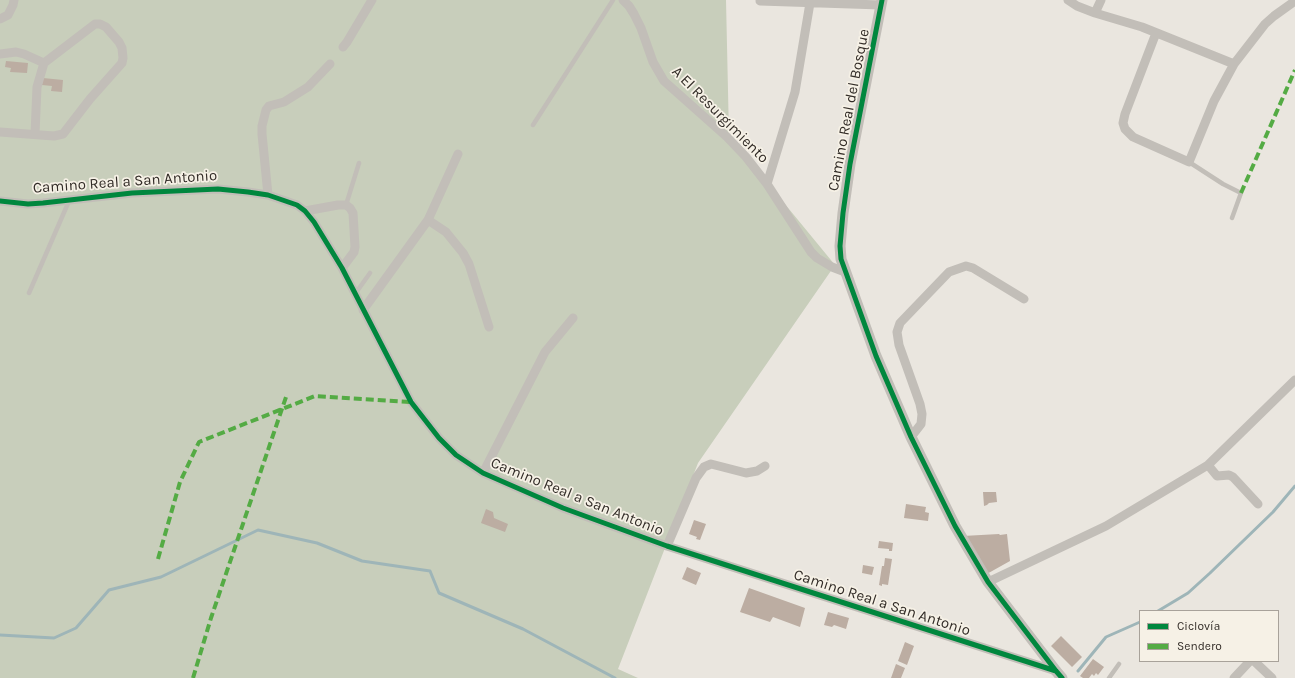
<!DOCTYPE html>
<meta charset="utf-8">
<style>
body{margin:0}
#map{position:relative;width:1295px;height:678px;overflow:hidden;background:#eae6df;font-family:Karla,sans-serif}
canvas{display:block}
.legend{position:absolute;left:1139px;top:610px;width:140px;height:52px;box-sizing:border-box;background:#f6f1e6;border:1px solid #a8a29a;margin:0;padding:5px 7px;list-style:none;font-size:12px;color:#322c27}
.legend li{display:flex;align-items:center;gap:8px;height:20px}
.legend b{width:20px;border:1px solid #a8a29a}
</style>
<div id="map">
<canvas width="1295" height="678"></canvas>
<ul class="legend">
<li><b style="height:5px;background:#00873e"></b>Ciclovía</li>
<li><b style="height:5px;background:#54ab44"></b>Sendero</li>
</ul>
</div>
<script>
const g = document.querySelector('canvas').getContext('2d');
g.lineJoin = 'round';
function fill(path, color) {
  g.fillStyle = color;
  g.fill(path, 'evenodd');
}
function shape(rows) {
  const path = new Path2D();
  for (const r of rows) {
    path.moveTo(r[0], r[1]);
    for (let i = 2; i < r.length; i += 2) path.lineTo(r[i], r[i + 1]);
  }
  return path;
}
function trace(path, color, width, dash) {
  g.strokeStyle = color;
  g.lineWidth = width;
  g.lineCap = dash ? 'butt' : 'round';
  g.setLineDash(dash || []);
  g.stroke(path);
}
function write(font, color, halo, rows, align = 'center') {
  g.font = font + ' Karla,sans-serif';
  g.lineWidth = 3.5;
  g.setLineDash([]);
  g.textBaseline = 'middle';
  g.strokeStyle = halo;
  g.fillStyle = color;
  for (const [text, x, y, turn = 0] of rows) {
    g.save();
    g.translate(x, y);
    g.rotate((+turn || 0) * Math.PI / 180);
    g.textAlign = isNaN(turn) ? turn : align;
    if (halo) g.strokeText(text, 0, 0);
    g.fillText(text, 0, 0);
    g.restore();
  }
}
fill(shape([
 [0,0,726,0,729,136,835,265,698,463,618,669,638,678,0,678]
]), '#c8cebb');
trace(shape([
 [1158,611,1188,593,1210,573,1273,512,1295,486],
 [0,635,54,638,76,628,109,590,161,577,258,530,317,543,362,561,430,571,439,593,523,629,615,678],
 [1078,671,1106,637,1140,622]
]), '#9eb5b8', 3);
fill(shape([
 [6,61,28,63,27,73,10,72,11,68,5,67],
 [43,78,63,80,62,92,51,91,52,86,42,85],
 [983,492,996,492,997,502,989,503,987,505,984,506],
 [906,504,926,507,925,512,929,513,928,521,904,518],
 [486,509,493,512,494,518,508,524,505,532,481,523],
 [694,520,706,524,700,540,696,539,697,537,689,534],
 [999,534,1000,535,1007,534,1010,561,985,575,963,536],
 [879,541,893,543,892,551,889,551,889,549,878,548],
 [885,558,892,559,888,585,882,584,882,586,879,585,882,566,884,566],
 [863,565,874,567,872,575,862,573],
 [687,567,701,573,696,585,682,579],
 [749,588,805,608,800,627,773,617,770,622,740,612],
 [828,612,849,618,846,629,834,625,832,627,824,625],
 [1061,636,1082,657,1072,667,1051,646],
 [905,642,914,646,907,665,898,661],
 [1093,659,1104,667,1098,675,1096,673,1094,676,1092,674,1089,678,1083,678,1080,676],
 [896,664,905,668,901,678,891,678]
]), '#bcada2');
trace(shape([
 [533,125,613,0],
 [1189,162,1223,184,1241,193,1232,218],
 [346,205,359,163],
 [29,293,69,201],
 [355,294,370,273],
 [1109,678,1119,664]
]), '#c2beb8', 4.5);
trace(shape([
 [623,0,629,6,634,14,641,28,653,62,664,81,727,137,746,157,767,184,811,252,817,258,832,267,845,272],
 [1068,0,1077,6,1095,13,1142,27,1234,64],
 [760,1,881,5],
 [1095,13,1101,0],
 [0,19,8,15,13,5,14,0],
 [1156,33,1125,114,1123,123,1125,129,1133,137,1189,162,1214,101,1234,64,1265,24,1274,16,1295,1],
 [343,47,347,42,372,0],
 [0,54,16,52,24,54,44,63],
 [0,132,54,136,63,134,90,99,122,63,123,58,122,48,119,42,106,27,100,24,95,24,44,63,37,87,35,134],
 [767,184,795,92,810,3],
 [268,195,262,134,262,126,266,110,269,106,284,102,308,87,330,64],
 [0,201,28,204,43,203,132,193,218,189,248,192,268,195,297,205,305,211,314,222,342,268,411,402,439,438,456,455,483,473,563,508,667,546,1056,671],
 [305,211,338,205,346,205,350,208,353,213,355,247,354,252,342,268],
 [428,220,446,232,463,253,469,264,489,327],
 [363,310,428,220,458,154],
 [911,437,921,424,922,414,920,404,899,345,897,332,900,323,949,272,966,266,973,268,1024,299],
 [1208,465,1217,476,1229,475,1233,477,1258,504],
 [483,473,545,352,573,318],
 [667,546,696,478,704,467,711,464,746,473,757,471,765,466],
 [988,582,1106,526,1208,465,1295,380],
 [1254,661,1272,678],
 [1234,678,1250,661]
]), '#c2beb8', 9);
trace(shape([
 [882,0,850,164,843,213,840,246,841,259,876,356,911,437,955,526,988,582,1056,671,1062,678]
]), '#c2beb8', 11);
trace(shape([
 [1241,193,1295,70],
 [158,559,180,482,199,442,315,396,411,402],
 [193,678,211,618,286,397]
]), '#54ab44', 4, [8, 4]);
trace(shape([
 [882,0,850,164,843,213,840,246,841,259,876,356,911,437,955,526,988,582,1056,671,1062,678],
 [0,201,28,204,43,203,132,193,218,189,248,192,268,195,297,205,305,211,314,222,342,268,411,402,439,438,456,455,483,473,563,508,667,546,1056,671]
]), '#00873e', 5);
write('15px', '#322c27', '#f6f1e6', [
 ["Camino Real del Bosque",849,110,-79],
 ["A El Resurgimiento",720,115,45],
 ["Camino Real a San Antonio",125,182,-4],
 ["Camino Real a San Antonio",577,497,22],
 ["Camino Real a San Antonio",882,603,18]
]);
</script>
